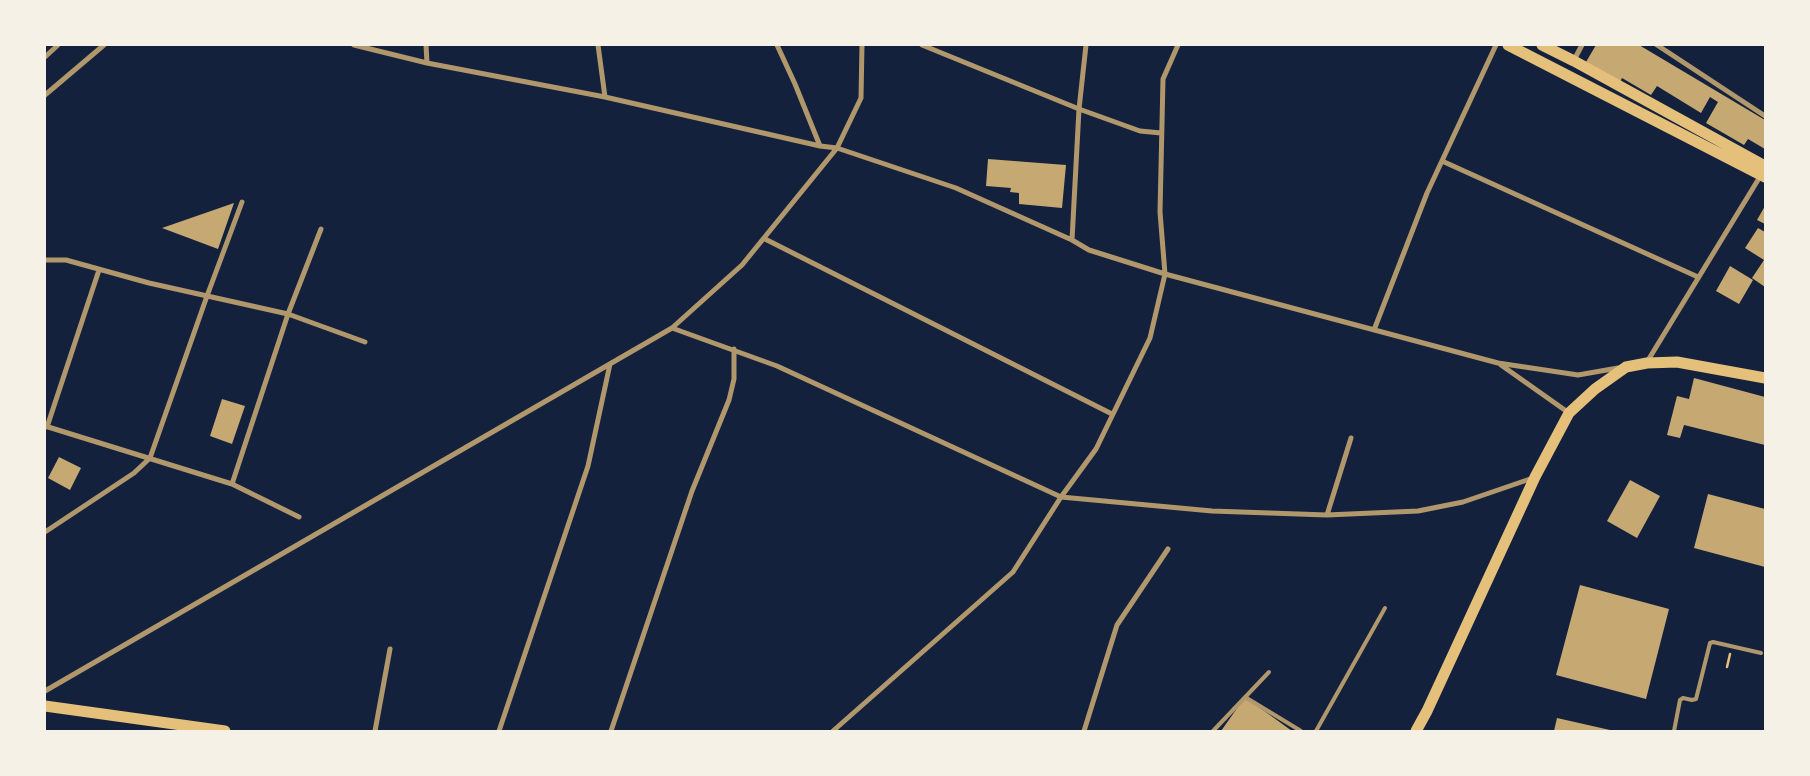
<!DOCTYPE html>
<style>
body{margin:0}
#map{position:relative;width:1810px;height:776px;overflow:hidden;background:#14213d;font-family:"IBM Plex Sans",sans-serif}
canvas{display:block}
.frame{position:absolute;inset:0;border:46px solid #f6f1e7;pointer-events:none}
</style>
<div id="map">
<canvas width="1810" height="776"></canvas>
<div class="frame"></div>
</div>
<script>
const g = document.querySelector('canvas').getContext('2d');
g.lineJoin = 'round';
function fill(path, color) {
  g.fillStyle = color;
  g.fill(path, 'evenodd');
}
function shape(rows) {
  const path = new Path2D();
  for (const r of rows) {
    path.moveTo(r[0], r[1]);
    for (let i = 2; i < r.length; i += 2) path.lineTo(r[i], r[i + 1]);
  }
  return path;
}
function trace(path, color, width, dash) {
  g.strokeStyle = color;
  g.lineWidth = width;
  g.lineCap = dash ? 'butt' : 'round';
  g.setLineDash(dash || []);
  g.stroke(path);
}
fill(shape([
 [1596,45,1639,45,1765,120,1765,149,1748,139,1744,145,1706,123,1718,102,1710,97,1701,113,1657,86,1651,95,1622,78,1620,82,1586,62],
 [988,159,1066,165,1062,208,1019,204,1019,193,1010,192,1011,188,986,186],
 [234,203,218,249,162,228],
 [1765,206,1765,224,1757,220],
 [1758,228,1765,232,1765,287,1752,278,1764,260,1745,248],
 [1730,266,1753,280,1739,304,1716,291],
 [1694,378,1765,397,1765,445,1684,425,1680,438,1667,435,1677,396,1689,399],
 [222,399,245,406,232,444,210,436],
 [59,457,81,468,70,490,48,478],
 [1630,480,1660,496,1637,538,1607,521],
 [1708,494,1765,509,1765,567,1694,548],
 [1580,585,1669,609,1646,699,1556,675],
 [1245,697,1292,731,1221,731],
 [1557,718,1610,730,1610,731,1554,731]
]), '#c6a872');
trace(shape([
 [1727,667,1730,654]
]), '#e5c07b', 2.5);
trace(shape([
 [1245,697,1301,731],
 [1213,731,1269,672],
 [1316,731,1385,608],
 [1674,731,1680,700,1683,698,1692,700,1696,699,1710,643,1713,642,1761,653]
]), '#b1986c', 4);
trace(shape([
 [354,45,427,63,605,97,820,146,837,148,956,188,1072,240,1089,250,1165,274,1498,363,1578,375,1618,368],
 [426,45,427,63],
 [598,45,605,97],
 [777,45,795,84,820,146],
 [922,45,1079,109,1072,240],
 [1086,45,1079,109,1140,131,1161,133],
 [1657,45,1765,116],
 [45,57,58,45],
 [1574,60,1582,45],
 [45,95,104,45],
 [1442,161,1698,277],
 [765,239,1112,414],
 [45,260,66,260,149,283,288,314,365,342],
 [672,328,777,366,1061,497,1212,511,1327,515,1418,511,1463,502,1533,478],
 [1374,330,1427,193,1496,45],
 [1647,362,1761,175],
 [1501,365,1569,413],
 [45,426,232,484,299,517],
 [47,427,99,270],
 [232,484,288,314,321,229],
 [1327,515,1351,438],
 [45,532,134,473,150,458,207,296,242,202],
 [45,691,672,328,742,265,837,148,861,98,862,45],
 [375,731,390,649],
 [499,731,588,466,610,364],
 [611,731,692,491,729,400,734,379,734,349],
 [833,731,1013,572,1061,497,1096,449,1150,338,1165,274,1160,212,1163,79,1178,45],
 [1084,731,1117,625,1168,549]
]), '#b1986c', 5);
trace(shape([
 [1508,45,1765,177],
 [1542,45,1574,61,1765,166],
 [45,706,225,731],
 [1416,731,1427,711,1535,477,1569,413,1595,389,1626,367,1647,363,1677,362,1765,378]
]), '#e5c07b', 11);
</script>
